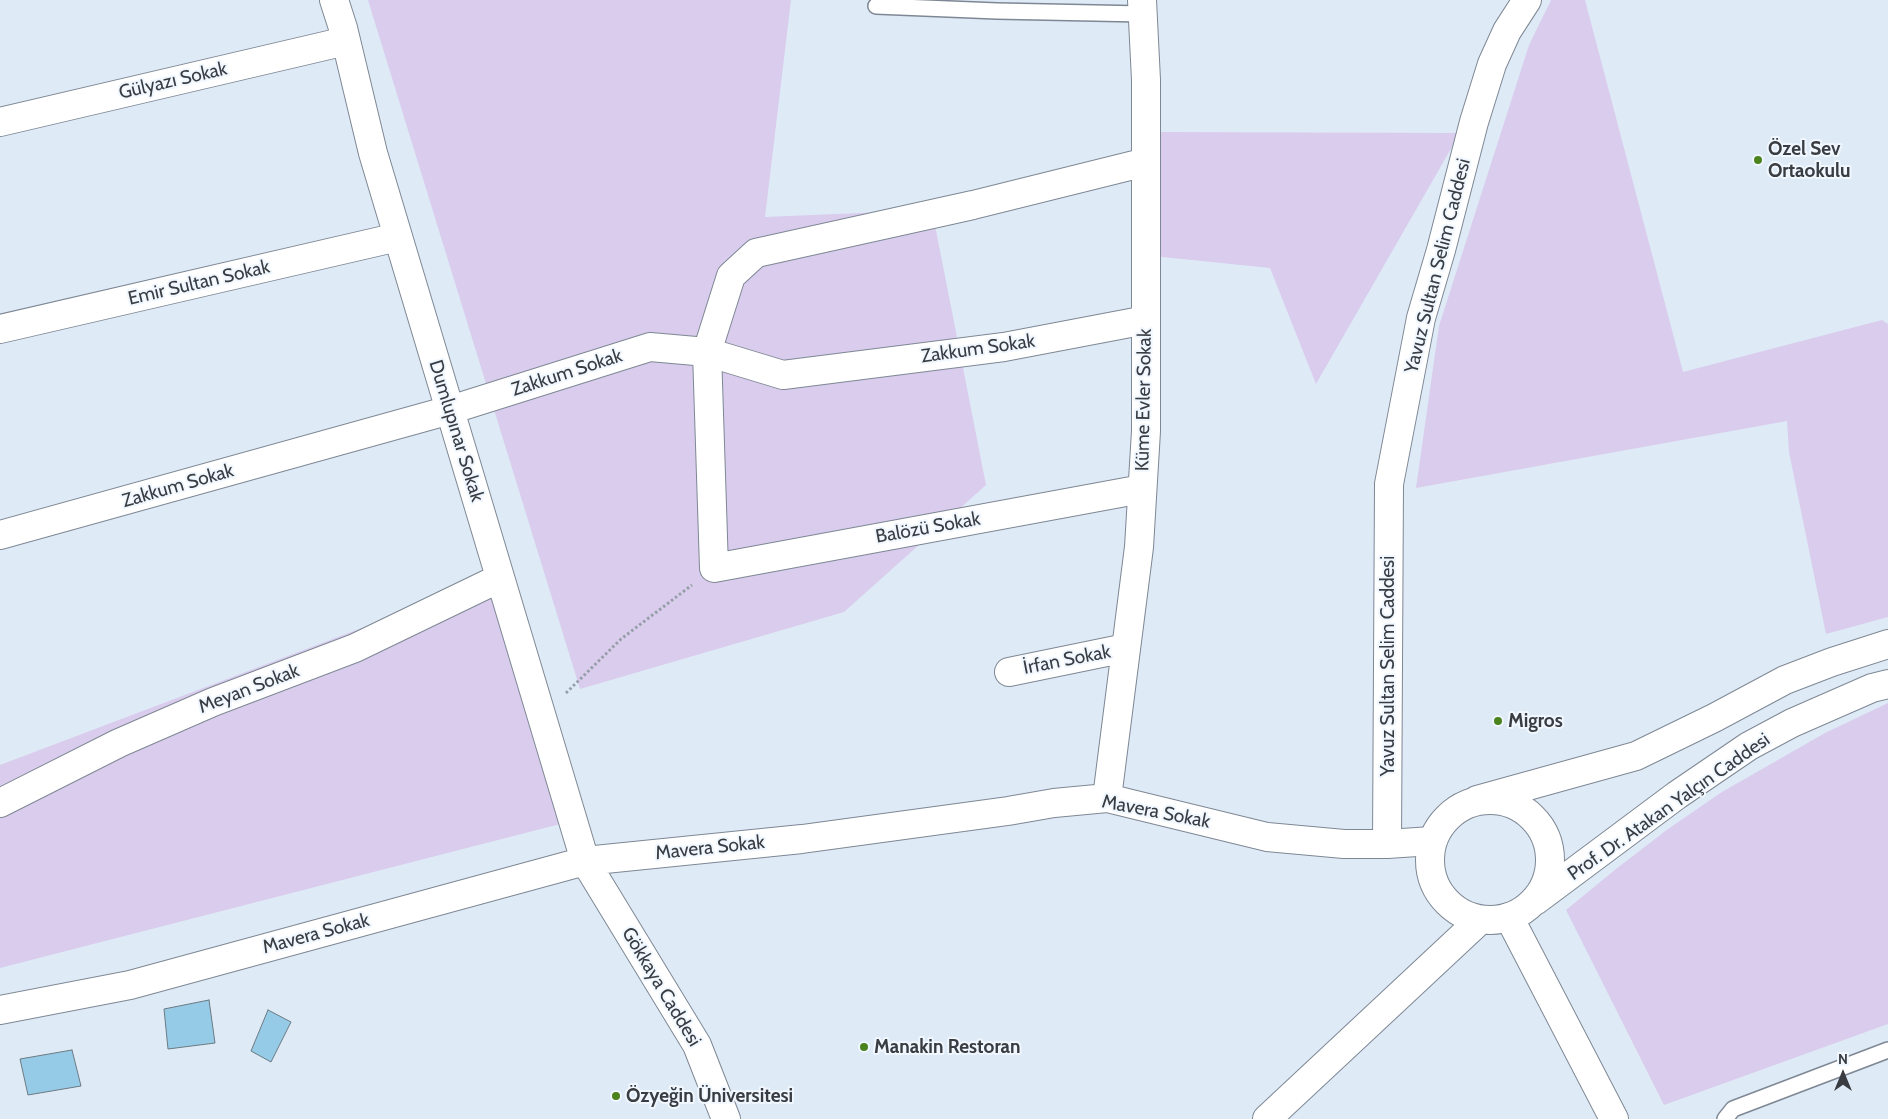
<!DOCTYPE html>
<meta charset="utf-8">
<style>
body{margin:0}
#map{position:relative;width:1888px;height:1119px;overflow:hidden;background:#dfeaf7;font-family:Cabin,sans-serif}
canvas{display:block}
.north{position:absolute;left:1818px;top:1049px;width:50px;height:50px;-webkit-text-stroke:4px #f0f7ff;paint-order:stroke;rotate:0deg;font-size:14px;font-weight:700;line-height:20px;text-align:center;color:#393d42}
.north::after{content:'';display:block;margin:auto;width:18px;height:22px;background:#393d42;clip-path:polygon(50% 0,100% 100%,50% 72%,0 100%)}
</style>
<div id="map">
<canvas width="1888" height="1119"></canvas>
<div class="north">N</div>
</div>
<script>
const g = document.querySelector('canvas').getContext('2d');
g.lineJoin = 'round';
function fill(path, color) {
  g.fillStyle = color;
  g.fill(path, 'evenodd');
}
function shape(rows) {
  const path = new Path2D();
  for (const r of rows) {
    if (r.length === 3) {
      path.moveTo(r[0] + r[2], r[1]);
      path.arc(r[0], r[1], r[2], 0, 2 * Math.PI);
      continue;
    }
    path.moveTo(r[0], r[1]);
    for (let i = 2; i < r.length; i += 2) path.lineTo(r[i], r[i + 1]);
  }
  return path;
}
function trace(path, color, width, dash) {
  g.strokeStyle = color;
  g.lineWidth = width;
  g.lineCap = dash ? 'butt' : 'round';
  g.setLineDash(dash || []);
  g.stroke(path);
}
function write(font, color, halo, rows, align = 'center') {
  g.font = font + ' Cabin,sans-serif';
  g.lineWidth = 4;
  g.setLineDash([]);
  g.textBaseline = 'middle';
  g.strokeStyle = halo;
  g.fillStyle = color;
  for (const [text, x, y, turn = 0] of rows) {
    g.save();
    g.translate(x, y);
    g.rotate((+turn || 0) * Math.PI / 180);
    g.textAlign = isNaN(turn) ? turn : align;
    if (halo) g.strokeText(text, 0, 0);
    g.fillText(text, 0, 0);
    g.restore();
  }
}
fill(shape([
 [368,0,791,0,765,217,932,210,986,485,844,612,580,689],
 [1551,0,1585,0,1683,372,1882,320,1888,324,1888,617,1826,634,1789,452,1787,421,1416,488,1439,326,1529,45],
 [1149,132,1460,133,1316,384,1270,268,1143,255],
 [491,579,568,822,0,968,0,765],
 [1888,703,1888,1024,1664,1105,1566,910,1616,869,1668,829,1722,792,1825,733]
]), '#d9cced');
const building = shape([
 [209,1000,215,1043,168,1049,164,1009,209,1000],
 [268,1010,291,1022,271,1062,251,1051,268,1010],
 [72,1050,81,1086,28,1095,20,1059,72,1050]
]);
fill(building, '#95cbe6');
trace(building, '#6b7a82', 1);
const service = shape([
 [876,6,997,11,1143,14],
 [1725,1119,1733,1109,1888,1050]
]);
const minor = shape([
 [334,0,343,28,373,153,585,861,697,1045,726,1119],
 [0,122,346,41],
 [0,329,398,237],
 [1142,489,714,568,707,352,731,276,756,253,973,205,1146,162],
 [0,535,450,410,650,347,707,352,783,375,1004,347,1146,320],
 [1009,672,1126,648],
 [1107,798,1139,547,1146,431,1146,80,1142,0],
 [0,803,119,743,213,702,355,648,500,578],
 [1387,844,1389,484,1421,318,1441,250,1474,122,1492,64,1507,31,1527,0],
 [1509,917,1614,1119],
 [0,1010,130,985,585,861,802,839,1008,811,1054,803,1107,798,1267,837,1344,844,1387,844,1432,841]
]);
const secondary = shape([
 [1490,860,60],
 [1477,800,1636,756,1714,718,1785,680,1832,662,1888,644],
 [1535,901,1677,795,1749,746,1792,723,1872,688,1888,684],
 [1267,1119,1480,920]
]);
trace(service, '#7e8894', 18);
trace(minor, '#7e8894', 30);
trace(secondary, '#7e8894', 30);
trace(shape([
 [566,693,621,639,692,585]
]), '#969ea8', 3, [2.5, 2.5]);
trace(service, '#fff', 15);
trace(minor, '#fff', 28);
trace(secondary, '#fff', 28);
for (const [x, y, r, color] of [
 [1758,160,5,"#4b831e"],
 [1498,721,5,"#4b831e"],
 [864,1047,5,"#4b831e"],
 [616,1096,5,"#4b831e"]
]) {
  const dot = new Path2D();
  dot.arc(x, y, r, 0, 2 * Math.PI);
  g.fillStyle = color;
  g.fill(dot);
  trace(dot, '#f0f7ff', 2);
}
write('19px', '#393d42', '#f0f7ff', [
 ["Gülyazı Sokak",173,81,-13],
 ["Yavuz Sultan Selim Caddesi",1438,266,-76],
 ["Emir Sultan Sokak",199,283,-13],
 ["Zakkum Sokak",978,349,-8],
 ["Zakkum Sokak",567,373,-18],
 ["Küme Evler Sokak",1144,400,-89],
 ["Dumlupınar Sokak",456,431,73],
 ["Zakkum Sokak",178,486,-16],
 ["Balözü Sokak",928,528,-10],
 ["İrfan Sokak",1067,660,-11],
 ["Yavuz Sultan Selim Caddesi",1388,666,-90],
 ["Meyan Sokak",249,689,-21],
 ["Prof. Dr. Atakan Yalçın Caddesi",1669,807,-35],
 ["Mavera Sokak",1156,812,11],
 ["Mavera Sokak",710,848,-6],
 ["Mavera Sokak",316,934,-15],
 ["Gökkaya Caddesi",661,987,59]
]);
write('bold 19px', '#393d42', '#f0f7ff', [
 ["Özel Sev",1768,149],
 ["Ortaokulu",1768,171],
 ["Migros",1508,721],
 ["Manakin Restoran",874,1047],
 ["Özyeğin Üniversitesi",626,1096]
], 'left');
</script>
